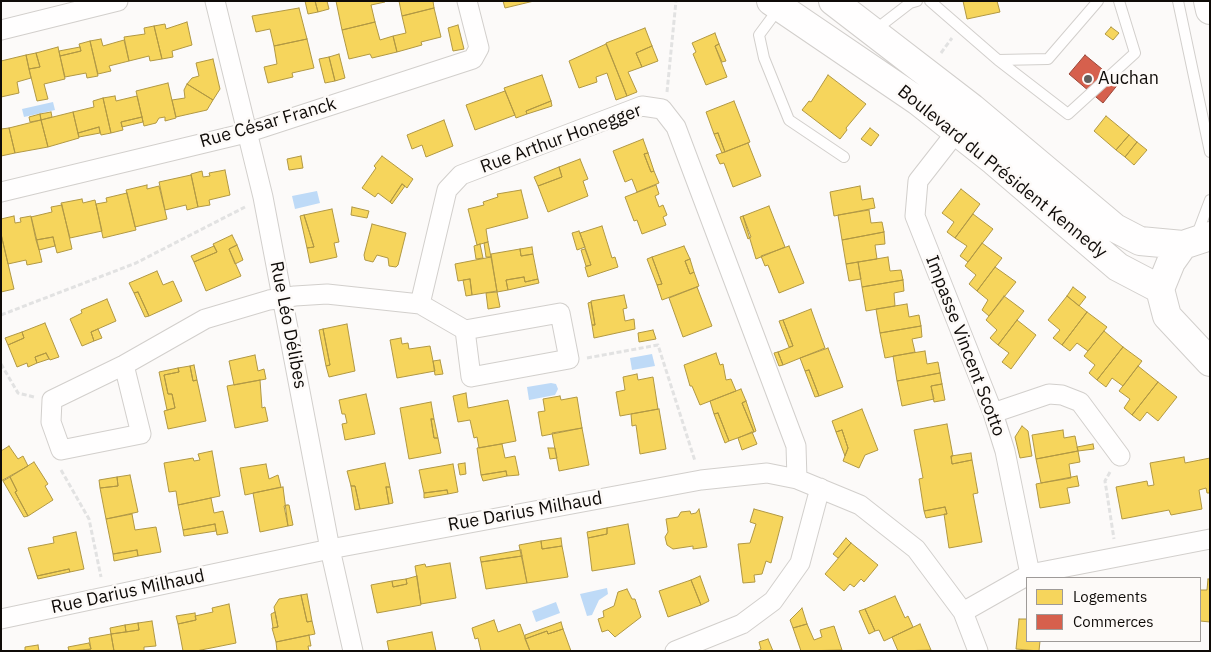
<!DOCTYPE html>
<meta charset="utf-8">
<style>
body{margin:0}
#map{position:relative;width:1211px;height:652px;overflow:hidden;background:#fcfaf9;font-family:"IBM Plex Sans",sans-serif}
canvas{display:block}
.frame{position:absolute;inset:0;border:2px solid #0f0b08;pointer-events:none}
.legend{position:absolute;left:1026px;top:577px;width:175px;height:65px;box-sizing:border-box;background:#fdfaf8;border:1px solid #9e9a98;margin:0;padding:6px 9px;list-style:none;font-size:15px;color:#0f0b08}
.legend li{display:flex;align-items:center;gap:10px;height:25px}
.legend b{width:25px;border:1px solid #9e9a98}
</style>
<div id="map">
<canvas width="1211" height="652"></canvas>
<div class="frame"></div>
<ul class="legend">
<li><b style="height:14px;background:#f6d55c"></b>Logements</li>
<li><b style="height:14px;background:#d6604d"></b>Commerces</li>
</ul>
</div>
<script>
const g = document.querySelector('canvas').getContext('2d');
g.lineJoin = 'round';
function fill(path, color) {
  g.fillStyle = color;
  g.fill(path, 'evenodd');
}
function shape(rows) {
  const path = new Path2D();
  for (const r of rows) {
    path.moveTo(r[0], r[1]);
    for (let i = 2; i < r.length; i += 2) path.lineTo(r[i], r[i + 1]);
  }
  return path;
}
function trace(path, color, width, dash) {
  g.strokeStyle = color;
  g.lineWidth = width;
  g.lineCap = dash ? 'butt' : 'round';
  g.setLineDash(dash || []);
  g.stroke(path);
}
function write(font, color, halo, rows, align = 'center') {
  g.font = font + ' "IBM Plex Sans",sans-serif';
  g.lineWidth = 5;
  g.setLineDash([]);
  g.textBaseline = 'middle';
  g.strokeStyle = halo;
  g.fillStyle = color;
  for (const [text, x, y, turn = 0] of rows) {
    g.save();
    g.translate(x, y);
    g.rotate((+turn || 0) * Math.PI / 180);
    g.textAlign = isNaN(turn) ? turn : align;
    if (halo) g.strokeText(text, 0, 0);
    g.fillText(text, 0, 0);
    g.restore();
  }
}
fill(shape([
 [53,102,55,110,24,117,22,109],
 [317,191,320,203,295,209,292,196],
 [652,354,655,366,632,370,630,358],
 [551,383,556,384,558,389,555,395,529,400,527,387],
 [607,588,608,594,599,600,592,615,587,616,580,594],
 [556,602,560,613,536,622,532,611]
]), '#bedaf7');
const homes = shape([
 [305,1,315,1,318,12,308,14,305,1],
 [315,1,327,1,329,9,318,12,315,1],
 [336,1,384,1,385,2,371,5,375,22,342,30,336,1],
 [399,1,433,1,434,8,402,16,399,1],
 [503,1,534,1,505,8,503,1],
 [963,1,997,1,1000,12,967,19,963,1],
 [299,8,307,39,274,46,270,29,256,32,252,16,299,8],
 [434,8,441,37,421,42,422,45,397,52,393,36,406,33,402,16,434,8],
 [187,22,192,45,172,51,173,57,162,59,154,26,165,24,166,29,187,22],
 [375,22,380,40,393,36,397,52,372,58,370,54,349,59,342,30,375,22],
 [458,25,464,49,453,51,448,28,458,25],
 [154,26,162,59,150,61,149,56,129,61,124,37,145,34,144,28,154,26],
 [1111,27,1119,33,1113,40,1105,34,1111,27],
 [645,28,652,46,636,53,642,67,628,72,637,92,627,96,606,43,645,28],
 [715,33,719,44,715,46,727,77,706,85,693,54,696,52,692,43,715,33],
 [101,39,103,46,124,40,129,61,109,66,111,71,98,74,90,41,101,39],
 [307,39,314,68,292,73,293,77,268,83,264,67,277,64,274,46,307,39],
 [90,41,98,76,87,78,86,73,65,77,60,56,81,51,79,44,90,41],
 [606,44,627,96,616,100,607,73,596,77,597,82,579,88,569,61,606,44],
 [719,44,726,61,722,62,715,46,719,44],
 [652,46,658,61,642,67,636,53,652,46],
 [58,47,65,79,44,84,48,99,37,101,29,69,40,67,36,53,58,47],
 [80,47,81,51,60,56,59,51,80,47],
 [36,53,40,67,29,69,26,55,36,53],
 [339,54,345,78,335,81,329,57,339,54],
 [26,55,31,78,17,82,19,93,1,97,1,61,26,55],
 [329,57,335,81,325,83,319,59,329,57],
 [213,59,220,89,213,100,187,84,192,78,199,76,196,63,213,59],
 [542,75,551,101,526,111,527,114,516,118,504,88,542,75],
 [828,75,866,104,846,128,847,130,840,139,802,110,809,101,811,102,828,75],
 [168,83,176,118,165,121,165,117,159,118,156,123,144,126,136,91,168,83],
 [187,84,213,100,207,110,176,117,172,100,185,98,184,90,187,84],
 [505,91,515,115,475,130,466,105,505,91],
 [115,96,116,101,137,96,142,117,121,122,123,130,111,133,103,98,115,96],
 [103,98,111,133,101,135,99,127,78,133,73,112,94,107,93,101,103,98],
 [551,101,552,106,527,114,526,111,551,101],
 [734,101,750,142,725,152,718,133,714,134,706,112,734,101],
 [51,112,52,117,41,120,40,114,51,112],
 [73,112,79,138,48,147,41,120,73,112],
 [40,114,41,120,30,122,29,117,40,114],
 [1106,116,1129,135,1116,150,1094,131,1106,116],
 [142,117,143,122,122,127,121,122,142,117],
 [41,120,48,147,15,153,9,128,41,120],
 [444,120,453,146,426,157,422,145,412,149,407,135,444,120],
 [99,127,100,133,79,137,78,133,99,127],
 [9,128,15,153,1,156,1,129,9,128],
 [870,128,879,135,871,146,861,139,870,128],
 [718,133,725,152,722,153,714,134,718,133],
 [1129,135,1137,142,1125,157,1116,150,1129,135],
 [643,139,648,153,644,154,651,172,654,171,659,183,637,192,632,179,625,182,613,151,643,139],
 [1137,142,1147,150,1134,165,1125,157,1137,142],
 [748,143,761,176,733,187,724,163,720,164,716,155,748,143],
 [648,153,654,171,651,172,644,154,648,153],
 [301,156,303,168,289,170,287,159,301,156],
 [382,156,413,179,407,188,402,184,390,202,378,193,375,197,362,188,376,168,374,166,382,156],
 [580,159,588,179,583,181,588,196,548,212,538,186,562,177,559,167,580,159],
 [559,167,562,177,538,186,534,177,559,167],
 [225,170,230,195,209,200,210,205,198,207,191,174,202,171,203,177,210,176,209,173,225,170],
 [191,175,198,207,187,210,186,205,165,210,159,182,191,175],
 [402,184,405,186,392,204,390,202,402,184],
 [147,185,147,189,159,186,167,219,135,227,126,190,147,185],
 [656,185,659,194,655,196,659,207,663,205,667,215,663,217,666,225,642,234,637,220,634,221,625,197,656,185],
 [860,186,862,200,873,198,875,208,834,216,830,192,860,186],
 [961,189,980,204,955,238,947,232,954,222,942,213,961,189],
 [521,190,528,218,486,229,488,242,477,245,468,209,484,205,483,202,498,197,497,194,521,190],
 [127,193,136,230,103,238,96,204,107,202,106,198,127,193],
 [82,199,83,203,95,200,102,231,70,238,61,203,82,199],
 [62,205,72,249,57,253,53,237,36,240,31,217,52,212,51,207,62,205],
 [769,206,785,247,756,259,743,216,769,206],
 [352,207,369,211,367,218,351,215,352,207],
 [332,209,339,242,334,243,337,257,310,263,307,248,314,247,304,215,332,209],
 [869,210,871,223,882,222,884,232,842,240,838,215,869,210],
 [973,214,993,229,968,262,960,256,967,246,955,238,973,214],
 [304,215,314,247,307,248,300,216,304,215],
 [14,216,15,223,21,222,20,218,31,216,42,262,27,265,26,260,8,264,1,234,1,219,14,216],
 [743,216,751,237,748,239,740,217,743,216],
 [372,224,406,233,398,265,396,267,389,266,388,258,377,255,373,262,365,260,364,255,372,224],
 [602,226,612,258,615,257,618,267,588,277,585,267,591,265,580,233,602,226],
 [579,231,585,247,577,250,572,233,579,231],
 [884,232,885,244,875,245,877,259,846,264,842,240,884,232],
 [1,234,14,289,1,292,1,234],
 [232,235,237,245,229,249,241,276,206,291,194,262,217,252,213,244,232,235],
 [53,237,55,246,39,250,36,240,53,237],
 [488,242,491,257,486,257,484,243,488,242],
 [982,243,1002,258,977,291,969,284,976,275,965,266,982,243],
 [480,244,483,258,476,259,474,246,480,244],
 [237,245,243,260,235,264,229,249,237,245],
 [214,246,217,252,194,262,191,256,214,246],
 [684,246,690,259,685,261,690,274,694,272,699,286,662,300,657,285,662,284,652,257,684,246],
 [789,246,804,283,779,293,768,265,765,266,761,256,789,246],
 [532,247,533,254,521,256,520,249,532,247],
 [520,249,521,256,533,254,538,279,525,282,524,277,506,280,508,290,497,292,491,254,520,249],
 [585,249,591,265,586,266,581,250,585,249],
 [491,257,497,291,472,295,470,279,458,281,455,264,491,257],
 [652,257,662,284,657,285,647,259,652,257],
 [888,257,890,271,901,270,903,280,862,287,858,262,888,257],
 [690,259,694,272,690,274,685,261,690,259],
 [858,262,861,279,849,281,846,264,858,262],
 [995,267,1016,282,989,316,982,310,988,300,977,291,995,267],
 [157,271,163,285,173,281,182,301,149,316,138,292,134,293,129,283,157,271],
 [524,277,525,282,538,279,539,283,508,290,506,280,524,277],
 [470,279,472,295,466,296,463,280,470,279],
 [903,280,904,291,894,293,895,306,866,311,862,287,903,280],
 [697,287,712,326,683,337,669,298,697,287],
 [1073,287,1086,297,1079,306,1067,296,1073,287],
 [138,292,149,316,145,317,134,293,138,292],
 [497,292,500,307,488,309,486,293,497,292],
 [624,295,627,308,623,309,625,321,634,319,635,329,594,338,592,325,595,325,591,301,624,295],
 [1004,296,1024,311,998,345,990,338,997,330,986,320,1004,296],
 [1067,296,1087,312,1062,345,1053,338,1060,330,1048,320,1067,296],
 [107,299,116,321,91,332,94,341,82,346,70,319,82,313,81,310,107,299],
 [591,302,595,325,592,325,588,303,591,302],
 [907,304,909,317,919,315,921,326,880,333,876,309,907,304],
 [811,309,825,348,783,365,778,352,793,346,783,320,811,309],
 [1087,312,1107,327,1088,351,1077,343,1070,351,1062,345,1087,312],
 [783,320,793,346,789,347,779,321,783,320],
 [1017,320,1036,335,1011,369,1002,362,1009,353,998,345,1017,320],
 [45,323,59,357,50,360,46,353,35,357,37,363,28,367,27,363,17,367,8,345,24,338,22,332,45,323],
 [347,324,355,371,329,377,326,366,330,365,323,329,347,324],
 [921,326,922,337,912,339,915,352,885,358,880,333,921,326],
 [98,329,102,338,94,341,91,332,98,329],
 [323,329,330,365,326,366,319,330,323,329],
 [653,330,656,339,639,342,638,333,653,330],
 [1104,331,1123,347,1097,380,1089,373,1095,365,1084,356,1104,331],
 [22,332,24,338,8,345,5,338,22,332],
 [401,338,402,344,408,343,409,349,430,346,435,371,397,378,390,340,401,338],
 [1123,347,1142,361,1123,386,1112,378,1106,387,1097,380,1123,347],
 [828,348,843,387,819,396,809,370,805,371,800,358,828,348],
 [925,351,927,364,938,362,940,373,897,381,893,356,925,351],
 [778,352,783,365,779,366,774,353,778,352],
 [46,353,49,359,37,363,35,357,46,353],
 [716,353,720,365,723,364,726,380,731,379,736,391,700,405,692,386,690,386,684,365,716,353],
 [255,355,258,371,264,369,266,379,234,385,229,361,255,355],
 [440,360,443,374,435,375,433,361,440,360],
 [194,365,197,380,193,381,190,366,194,365],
 [190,366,193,381,197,380,206,421,168,429,164,411,175,408,172,394,168,394,164,375,179,372,178,368,190,366],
 [1138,366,1158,382,1132,415,1124,408,1130,399,1119,391,1138,366],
 [178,368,179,372,164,375,168,394,172,394,175,408,167,410,159,372,178,368],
 [809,370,819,396,815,397,805,371,809,370],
 [940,373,942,384,931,386,934,399,902,406,897,381,940,373],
 [637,374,638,380,653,377,658,409,620,416,616,392,625,390,623,377,637,374],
 [260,380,262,408,265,407,268,421,235,428,227,386,260,380],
 [1158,382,1177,397,1158,421,1147,412,1140,421,1132,415,1158,382],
 [942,384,945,400,934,402,931,386,942,384],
 [741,389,746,401,742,403,754,432,729,441,718,413,714,414,710,401,741,389],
 [466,393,468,408,508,400,516,441,479,448,477,437,474,438,470,420,458,422,453,396,466,393],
 [366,394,375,434,345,440,342,424,347,423,345,414,342,414,339,400,366,394],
 [560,396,561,400,577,397,582,428,542,436,538,412,545,411,543,399,560,396],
 [746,401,756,431,754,432,742,403,746,401],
 [431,402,434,419,431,419,434,438,438,438,441,453,409,459,400,408,431,402],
 [659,409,666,449,640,454,636,425,632,426,631,414,659,409],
 [862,409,878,450,865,455,859,468,843,461,848,448,842,430,836,432,832,421,862,409],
 [718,413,729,441,725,443,714,414,718,413],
 [431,419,434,419,438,438,434,438,431,419],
 [947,424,953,456,951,456,952,464,972,460,978,493,973,494,982,542,949,548,944,514,947,514,945,507,924,511,919,479,923,478,914,430,947,424],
 [1022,426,1028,431,1032,456,1020,458,1015,437,1022,426],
 [582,428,589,465,559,471,552,433,582,428],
 [842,430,848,448,845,456,836,432,842,430],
 [1063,430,1064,438,1075,436,1078,451,1036,459,1032,435,1063,430],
 [752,432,757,444,742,450,738,438,752,432],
 [502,444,505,458,515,456,519,475,507,476,506,471,481,475,477,448,502,444],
 [1093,444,1094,449,1078,451,1077,447,1093,444],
 [9,446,18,459,23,456,28,466,1,481,1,451,9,446],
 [548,448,555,448,557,458,550,459,548,448],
 [212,451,220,496,178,505,176,491,169,492,164,463,193,458,194,461,200,460,198,454,212,451],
 [1078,451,1080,462,1069,464,1071,478,1041,483,1036,459,1078,451],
 [971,453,972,460,952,464,951,456,971,453],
 [1184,457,1185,463,1210,458,1210,493,1207,493,1206,488,1199,490,1202,509,1171,515,1169,510,1122,519,1116,487,1147,481,1148,486,1154,485,1150,463,1184,457],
 [34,462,48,484,45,486,53,500,28,516,15,492,17,491,10,477,34,462],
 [385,463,390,487,386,487,389,504,360,509,355,486,351,486,347,471,385,463],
 [465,463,466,474,460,475,458,464,465,463],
 [266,464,269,479,278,475,281,487,245,495,240,468,266,464],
 [453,464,458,492,448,494,447,490,424,493,419,470,453,464],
 [506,471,507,476,483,481,481,475,506,471],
 [130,475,138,512,106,519,100,488,118,486,117,477,130,475],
 [1077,476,1079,486,1067,488,1070,503,1040,508,1036,484,1077,476],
 [10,477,17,491,15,492,28,516,24,517,3,481,10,477],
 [117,477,118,486,100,488,99,480,117,477],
 [351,486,355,486,360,509,355,510,351,486],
 [283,487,288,526,260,532,253,493,283,487],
 [386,487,390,487,393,503,389,504,386,487],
 [447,490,448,494,424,498,424,493,447,490],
 [211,498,214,513,223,511,228,533,217,535,215,524,183,530,178,505,211,498],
 [287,505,289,505,293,525,288,526,284,506,287,505],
 [945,507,947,514,926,518,924,511,945,507],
 [699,509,707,547,693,549,693,546,673,549,667,545,665,537,668,532,666,519,678,517,681,512,690,511,691,514,696,513,699,509],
 [754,509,783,517,771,563,766,561,762,574,754,575,755,582,743,583,738,544,750,543,756,524,750,522,754,509],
 [132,514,135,530,156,527,161,552,138,556,137,550,113,554,106,519,132,514],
 [215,524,216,531,184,536,183,530,215,524],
 [628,524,635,564,592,571,588,538,607,534,607,528,628,524],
 [607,528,607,534,588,538,587,532,607,528],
 [76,532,84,569,70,572,69,569,37,576,28,548,54,543,53,537,76,532],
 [561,538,562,546,542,549,541,541,561,538],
 [846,538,851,543,838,558,833,554,846,538],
 [541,541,542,549,562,546,568,577,527,583,519,545,541,541],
 [851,543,878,565,864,582,861,579,854,587,850,584,844,591,825,574,851,543],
 [137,550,138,556,114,561,113,554,137,550],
 [521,550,522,556,481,562,480,557,521,550],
 [522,556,527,583,486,589,481,562,522,556],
 [450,563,456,598,421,604,415,566,425,564,426,567,450,563],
 [69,569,70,572,38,579,37,576,69,569],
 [417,576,421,605,377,613,371,585,392,581,393,587,407,584,406,579,417,576],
 [700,576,709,601,701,605,691,580,700,576],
 [406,579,407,584,393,587,392,581,406,579],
 [1208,579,1210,579,1210,622,1200,621,1200,590,1207,590,1208,579],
 [691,580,701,605,668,617,659,591,691,580],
 [627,589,632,599,635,599,641,617,615,637,608,630,602,632,598,619,604,617,603,611,614,606,618,592,627,589],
 [307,594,312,621,307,622,301,595,307,594],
 [301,595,307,622,312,621,315,634,276,642,272,628,278,627,274,607,279,599,301,595],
 [895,596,905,618,908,616,913,627,884,641,879,630,875,631,865,609,895,596],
 [229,604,236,643,196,651,183,651,178,624,196,620,195,616,213,612,212,608,229,604],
 [802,608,807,624,793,628,790,620,802,608],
 [865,609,875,631,869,634,859,611,865,609],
 [275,612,278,627,273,628,271,614,275,612],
 [195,613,196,620,178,624,176,616,195,613],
 [1019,619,1027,619,1027,641,1040,641,1039,651,1016,649,1019,619],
 [494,620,498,632,520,624,530,651,481,651,478,638,475,639,472,628,494,620],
 [152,621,156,646,144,647,144,651,114,651,111,634,139,630,138,623,152,621],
 [561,622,563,629,548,634,547,631,525,639,525,635,561,622],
 [138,623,139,630,126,632,125,625,138,623],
 [807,624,814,640,822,637,820,630,834,626,842,650,801,651,793,628,807,624],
 [920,624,931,650,898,651,892,637,920,624],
 [125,625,126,632,111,634,110,628,125,625],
 [563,629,571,651,530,651,525,639,547,631,548,634,563,629],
 [432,632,436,651,389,651,387,641,432,632],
 [111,634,114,651,81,651,91,649,89,638,111,634],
 [309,635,311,646,308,646,309,651,277,651,276,642,309,635],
 [768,639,773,651,757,651,761,649,759,642,768,639],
 [89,643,91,649,69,651,68,647,89,643],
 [38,645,39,651,25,651,25,647,38,645]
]);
fill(homes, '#f6d55c');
trace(homes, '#b19843', 1);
const shops = shape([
 [1085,55,1119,83,1103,103,1069,74,1085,55]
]);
fill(shops, '#d6604d');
trace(shops, '#9a4638', 1);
const lane = shape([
 [930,1,998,60,1048,59,1098,1],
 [1178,1,1210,152],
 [779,8,759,35,764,58,789,120,844,157],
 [875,30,910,3,917,1],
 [998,60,1068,114,1135,53,1119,1],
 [1196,237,1210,200]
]);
const street = shape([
 [215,1,263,197,330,549,353,651],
 [1,30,118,1],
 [957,131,918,181,915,216,993,413,1005,451,1030,574],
 [1,192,246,133,473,59,479,48,467,1],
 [420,304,465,330,471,377,569,359,560,313,465,330],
 [124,365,141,434,61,450,51,422,52,400,124,365,205,319,269,300,295,296,327,294,420,304,447,190,461,175,642,106,662,109,676,127,796,446,797,479],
 [993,413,1049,394,1062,395,1080,402,1120,456],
 [963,612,1030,574,1210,539],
 [1,619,330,549,701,480,767,473,797,479,860,505,916,549,963,612,978,651],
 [675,651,742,624,773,601,800,563,820,488]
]);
const secondary = shape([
 [1208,1,1210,10]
]);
const primary = shape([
 [771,1,918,101,994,161,1118,267,1160,289],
 [833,1,972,108,1115,228,1140,241,1183,245],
 [1210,236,1183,245,1171,262,1160,289,1167,316,1210,362]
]);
trace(lane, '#d2cfcc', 12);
trace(street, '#d2cfcc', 21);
trace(secondary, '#d2cfcc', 30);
trace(primary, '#d2cfcc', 30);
trace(shape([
 [941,53,952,38],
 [667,92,676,1],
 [1,315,136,263,245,207],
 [587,358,658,345,695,461],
 [1,364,18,393,34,397],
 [61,470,89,519,101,577],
 [1110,472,1105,481,1114,539]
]), '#e2e2e2', 3, [5, 2.5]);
trace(lane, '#fffefe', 10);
trace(street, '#fffefe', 19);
trace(secondary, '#fffefe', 28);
trace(primary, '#fffefe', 28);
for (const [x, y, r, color] of [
 [1088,79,5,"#625f5c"]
]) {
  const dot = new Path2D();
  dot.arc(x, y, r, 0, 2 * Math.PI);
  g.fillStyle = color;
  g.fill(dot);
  trace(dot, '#fdfaf8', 2);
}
write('18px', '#0f0b08', '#fdfaf8', [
 ["Auchan",1098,79]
], 'left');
write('18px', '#0f0b08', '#fdfaf8', [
 ["Rue César Franck",268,123,-16],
 ["Rue Arthur Honegger",561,139,-20],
 ["Boulevard du Président Kennedy",1002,172,39],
 ["Rue Léo Délibes",288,325,79],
 ["Impasse Vincent Scotto",965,346,69],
 ["Rue Darius Milhaud",525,512,-10],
 ["Rue Darius Milhaud",128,592,-12]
]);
</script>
